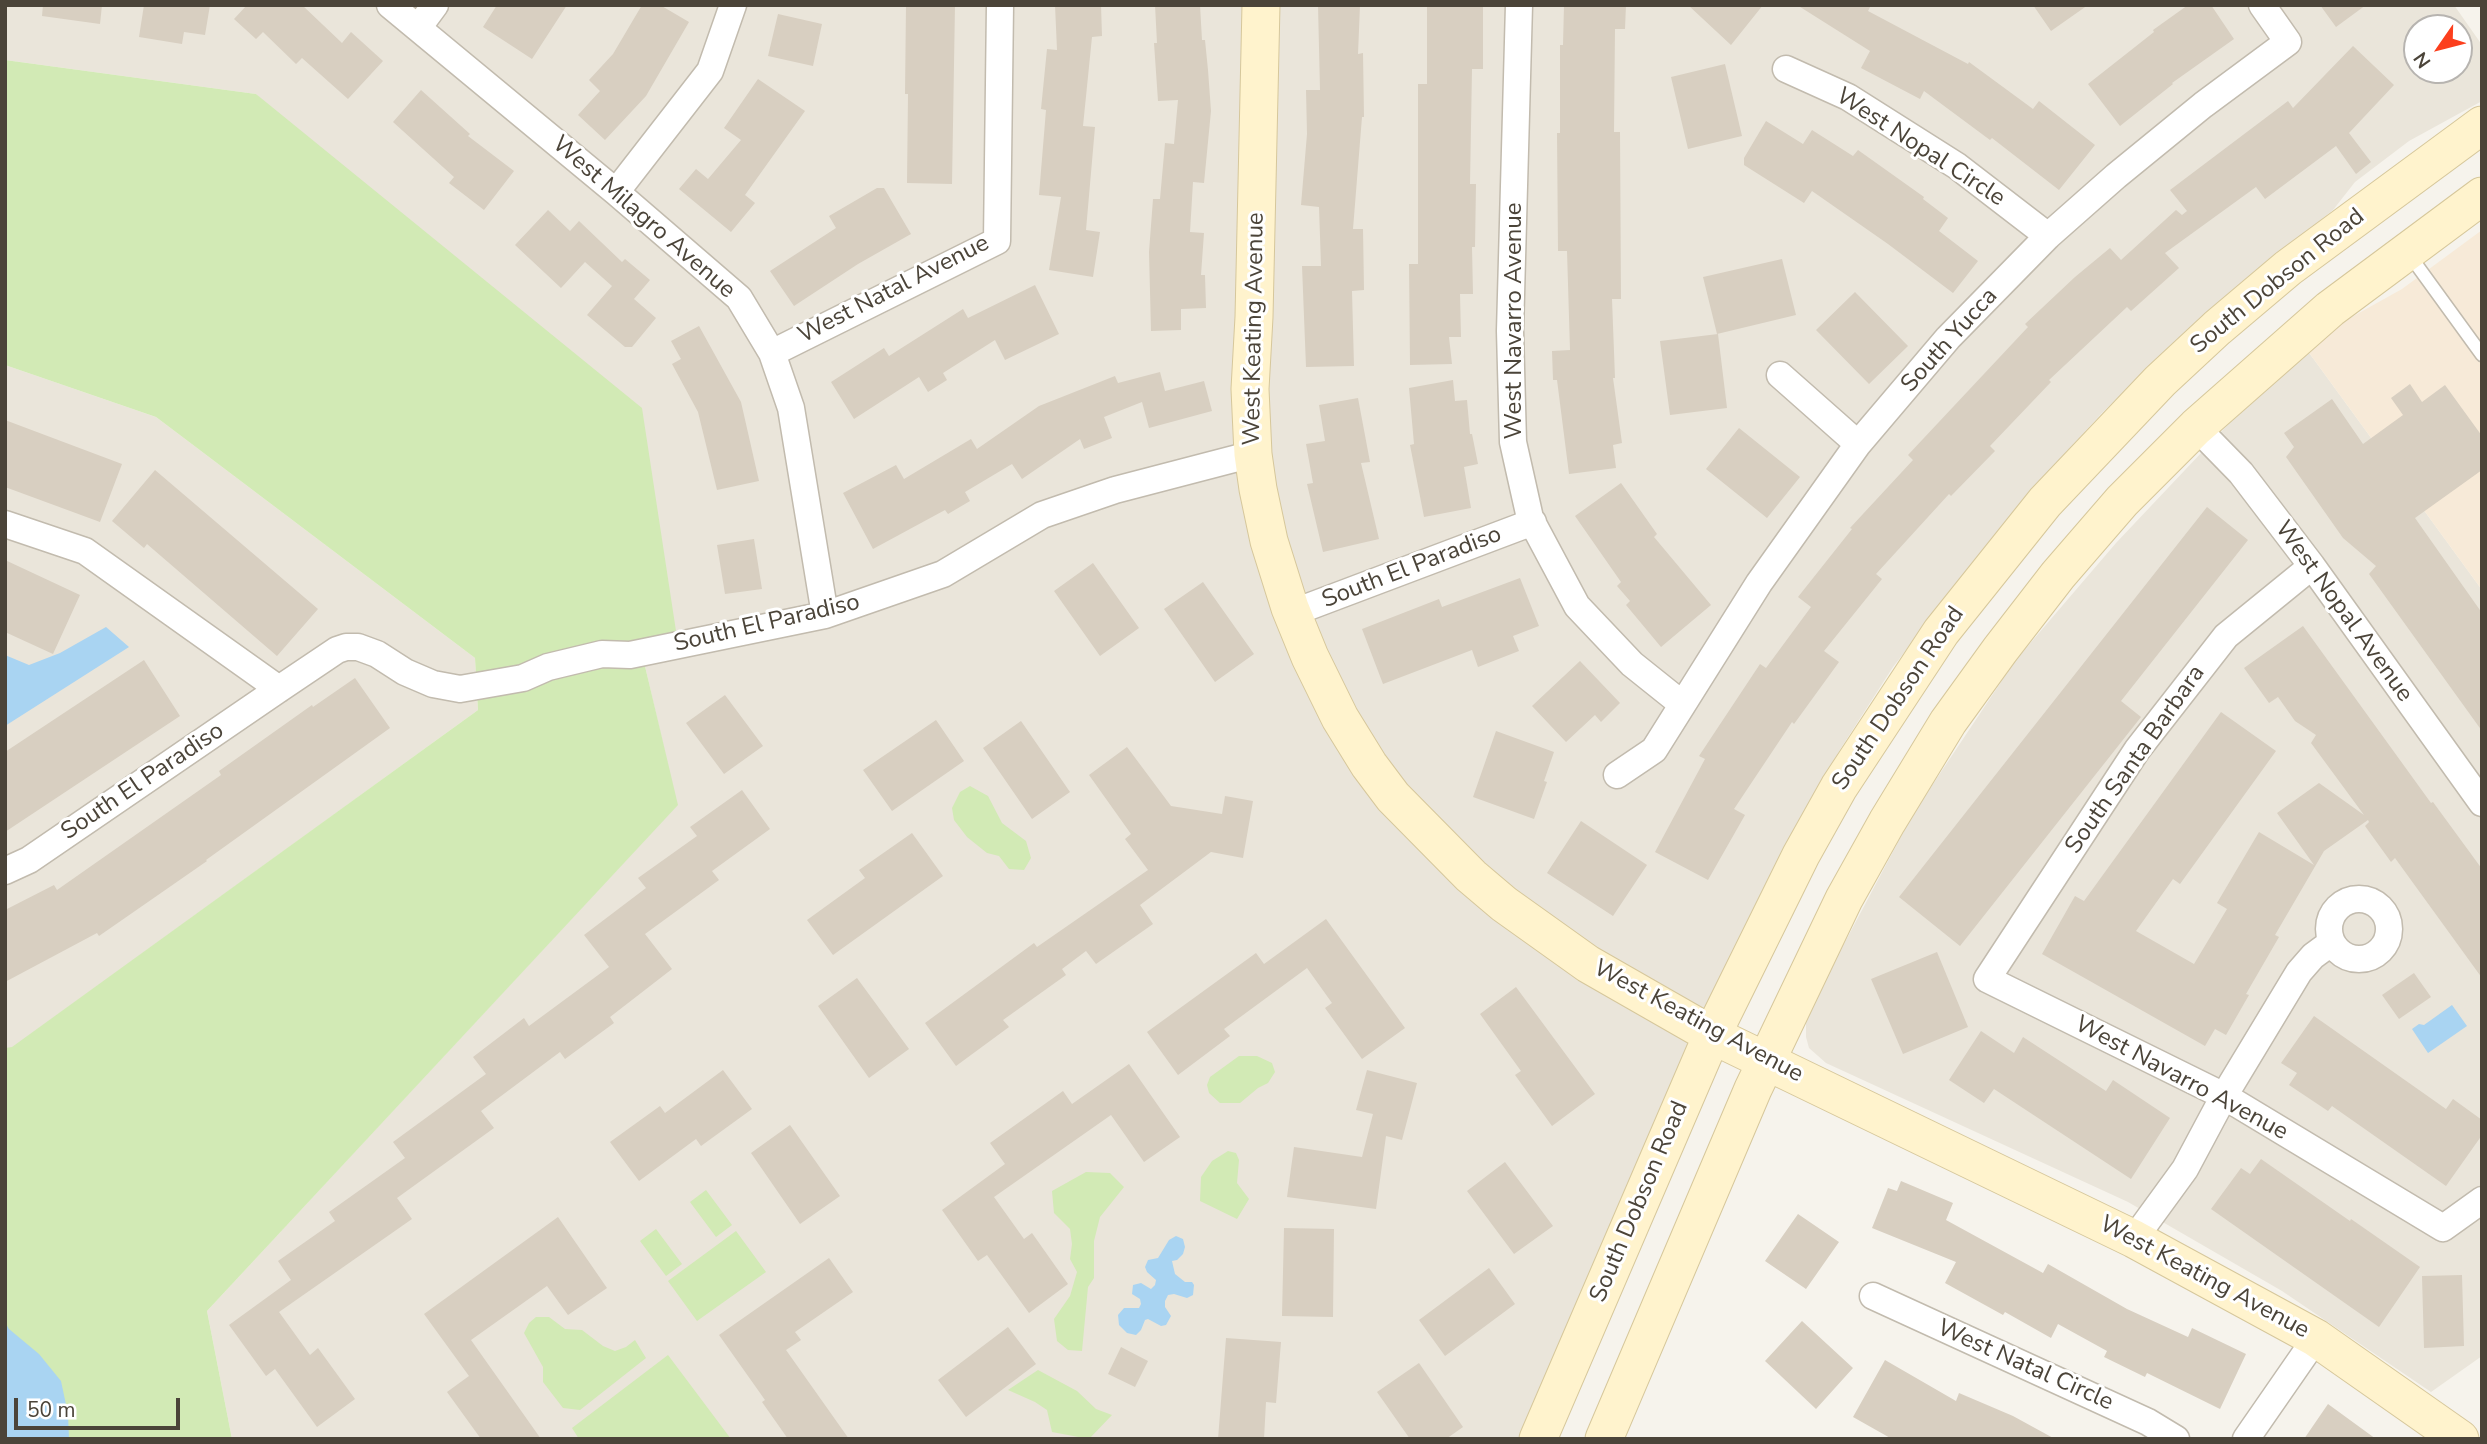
<!DOCTYPE html>
<style>
body{margin:0}
#map{position:relative;width:2487px;height:1444px;overflow:hidden;background:#f6f3ec;font-family:"Nunito Sans",sans-serif}
canvas{display:block}
.frame{position:absolute;inset:0;border:7px solid #4b4439;pointer-events:none}
.north{position:absolute;left:2403px;top:14px;width:70px;height:70px;box-sizing:border-box;background:#fff;border:2px solid #b7b4b0;border-radius:50%;rotate:235deg;font-size:19px;font-weight:700;line-height:28px;text-align:center;color:#4b4439}
.north::after{content:'';display:block;margin:auto;width:24px;height:32px;background:#fc3f1d;clip-path:polygon(50% 0,100% 100%,50% 72%,0 100%)}
.scale{position:absolute;left:14px;top:1398px;width:166px;height:32px;box-sizing:border-box;border:4px solid #4b4439;border-top:0;padding-left:9px;font-size:21px;line-height:24px;white-space:nowrap;color:#4b4439;-webkit-text-stroke:5px #fff;paint-order:stroke}
</style>
<div id="map">
<canvas width="2487" height="1444"></canvas>
<div class="frame"></div>
<div class="north">N</div>
<div class="scale">50 m</div>
</div>
<script>
const g = document.querySelector('canvas').getContext('2d');
g.lineJoin = 'round';
function fill(path, color) {
  g.fillStyle = color;
  g.fill(path, 'evenodd');
}
function shape(rows) {
  const path = new Path2D();
  for (const r of rows) {
    if (r.length === 3) {
      path.moveTo(r[0] + r[2], r[1]);
      path.arc(r[0], r[1], r[2], 0, 2 * Math.PI);
      continue;
    }
    path.moveTo(r[0], r[1]);
    for (let i = 2; i < r.length; i += 2) path.lineTo(r[i], r[i + 1]);
  }
  return path;
}
function trace(path, color, width, dash) {
  g.strokeStyle = color;
  g.lineWidth = width;
  g.lineCap = dash ? 'butt' : 'round';
  g.setLineDash(dash || []);
  g.stroke(path);
}
function write(font, color, halo, rows, align = 'center') {
  g.font = font + ' "Nunito Sans",sans-serif';
  g.lineWidth = 6;
  g.setLineDash([]);
  g.textBaseline = 'middle';
  g.strokeStyle = halo;
  g.fillStyle = color;
  for (const [text, x, y, turn = 0] of rows) {
    g.save();
    g.translate(x, y);
    g.rotate((+turn || 0) * Math.PI / 180);
    g.textAlign = isNaN(turn) ? turn : align;
    if (halo) g.strokeText(text, 0, 0);
    g.fillText(text, 0, 0);
    g.restore();
  }
}
fill(shape([
 [5,5,2454,5,2482,45,2482,101,2409,141,2355,182,2333,210,2197,321,2102,413,2023,499,1893,667,1841,748,1797,826,1521,1439,232,1439,207,1311,677,805,639,640,676,631,256,94,5,60],
 [2417,28,2459,28,2459,70,2417,70],
 [2307,350,2482,590,2482,1356,2431,1392,2282,1291,2128,1202,1826,1063,1809,1048,1806,1037,1806,1022,1827,976,1913,814,2015,661,2116,543,2237,415],
 [5,365,156,417,475,658,478,710,12,1048,5,1048]
]), '#eae5da');
fill(shape([
 [2482,230,2482,590,2307,350,2350,318,2402,289]
]), '#f7ead8');
fill(shape([
 [5,60,256,94,642,408,676,631,639,641,678,805,207,1311,232,1439,5,1439,5,1048,12,1047,478,710,475,658,156,417,5,365],
 [970,786,988,796,1002,823,1026,841,1031,858,1024,870,1009,869,999,856,987,853,967,837,954,820,952,808,960,792],
 [1239,1056,1257,1056,1272,1063,1275,1072,1268,1083,1258,1088,1240,1103,1220,1103,1209,1093,1207,1085,1210,1077],
 [1228,1151,1236,1153,1239,1160,1237,1183,1249,1199,1237,1219,1200,1201,1201,1177,1212,1161],
 [1086,1172,1110,1173,1124,1187,1100,1217,1094,1241,1094,1278,1088,1287,1082,1351,1068,1350,1057,1341,1054,1319,1070,1296,1077,1272,1070,1259,1072,1244,1070,1229,1054,1213,1052,1191],
 [706,1190,732,1225,716,1237,690,1202],
 [656,1229,682,1264,666,1276,640,1241],
 [736,1231,766,1272,697,1321,668,1281],
 [536,1317,549,1317,565,1329,582,1330,603,1346,615,1351,626,1347,635,1340,646,1358,580,1410,563,1408,543,1382,543,1367,524,1333,529,1323],
 [668,1355,731,1439,579,1439,572,1428],
 [1038,1370,1077,1391,1096,1409,1112,1415,1089,1439,1052,1432,1047,1410,1035,1402,1008,1390]
]), '#d2eab5');
fill(shape([
 [106,627,129,647,5,726,5,655,29,665,60,653],
 [2452,1005,2467,1026,2428,1053,2412,1029,2419,1024,2424,1025],
 [1176,1236,1183,1239,1185,1247,1183,1254,1177,1260,1172,1261,1175,1274,1185,1282,1192,1282,1194,1285,1193,1295,1187,1298,1174,1294,1168,1295,1165,1301,1165,1307,1171,1316,1166,1325,1161,1326,1148,1319,1145,1320,1141,1330,1136,1335,1127,1333,1119,1325,1118,1315,1124,1308,1139,1308,1141,1304,1140,1299,1132,1294,1133,1285,1141,1283,1151,1289,1155,1285,1156,1280,1147,1272,1145,1267,1148,1260,1158,1258,1169,1240],
 [5,1322,9,1329,39,1354,61,1381,68,1414,69,1439,5,1439]
]), '#a9d4f2');
fill(shape([
 [43,5,102,5,100,24,42,16],
 [144,5,210,5,205,35,184,32,182,44,139,37],
 [247,5,302,5,342,43,351,32,383,61,348,99,302,58,296,64,263,32,256,39,234,19],
 [497,5,567,5,532,59,483,27],
 [642,5,660,5,689,22,646,96,605,140,578,115,600,91,589,80,613,54],
 [906,5,955,5,952,184,907,183,908,94,905,94],
 [1055,5,1101,5,1102,36,1092,37,1083,126,1095,127,1086,230,1100,232,1093,277,1049,270,1061,197,1039,195,1046,110,1041,109,1047,49,1057,50],
 [1155,5,1200,5,1202,40,1205,40,1208,70,1211,111,1204,183,1193,182,1190,232,1204,233,1201,275,1205,275,1206,308,1181,309,1181,330,1151,331,1149,252,1153,199,1160,199,1165,143,1174,144,1178,100,1158,101,1154,43,1157,43],
 [1318,5,1360,5,1358,54,1363,53,1364,117,1362,117,1353,229,1363,229,1364,290,1352,291,1354,366,1306,367,1302,266,1321,266,1319,207,1301,205,1307,134,1306,90,1320,90],
 [1427,5,1483,5,1483,69,1472,69,1470,184,1476,184,1475,247,1472,247,1473,294,1460,294,1461,337,1449,337,1452,364,1410,365,1409,264,1418,264,1418,84,1427,84],
 [1564,5,1626,5,1625,29,1615,29,1614,132,1620,132,1621,299,1612,299,1615,378,1613,378,1622,443,1613,445,1616,468,1569,474,1557,380,1553,380,1552,351,1570,350,1567,251,1558,251,1557,133,1560,133,1560,45,1563,45],
 [1688,5,1763,5,1731,45],
 [1797,5,1871,5,1868,11,1968,64,1969,62,2033,109,2039,101,2095,145,2059,190,1992,138,1990,140,1924,91,1920,99,1861,68,1870,51],
 [2033,5,2088,5,2051,31],
 [2188,5,2211,5,2234,39,2172,83,2173,84,2120,126,2088,84,2154,32,2153,30],
 [2320,5,2366,5,2336,27],
 [778,14,822,24,813,66,768,56],
 [2353,46,2394,85,2349,133,2371,162,2356,174,2336,146,2265,199,2256,187,2165,253,2179,268,2131,311,2127,307,2049,380,2051,382,1990,446,1995,451,1951,496,1949,494,1876,574,1882,579,1824,651,1839,662,1794,724,1792,722,1734,809,1745,815,1708,880,1655,852,1705,759,1699,756,1760,664,1766,668,1811,607,1798,597,1852,529,1850,528,1913,460,1908,455,2028,327,2025,324,2075,277,2110,248,2121,260,2176,210,2182,215,2187,211,2170,190,2288,101,2293,108],
 [1725,64,1742,136,1688,149,1671,77],
 [758,79,805,111,745,195,755,203,731,232,679,189,696,169,708,179,741,140,724,128],
 [421,90,470,134,468,136,514,171,484,210,449,183,454,177,393,122],
 [1766,121,1803,144,1812,130,1853,156,1858,150,1924,197,1923,199,1948,218,1939,231,1978,261,1953,293,1888,244,1812,191,1804,203,1744,165,1744,158],
 [877,188,884,188,911,234,858,264,794,306,770,271,836,228,829,216],
 [548,210,570,231,579,221,622,262,625,259,650,280,634,299,656,318,632,347,625,347,587,315,612,286,585,262,561,288,515,245],
 [1782,259,1796,315,1717,334,1703,277],
 [1035,285,1059,334,1005,360,995,340,943,373,947,380,928,392,919,377,854,419,831,382,884,348,889,356,963,309,968,318],
 [1855,292,1908,346,1869,384,1816,330],
 [699,326,741,402,759,481,717,490,698,412,672,364,681,359,671,341],
 [1718,334,1727,408,1670,415,1660,341],
 [1160,372,1165,391,1204,381,1212,411,1149,428,1142,402,1104,417,1112,438,1084,449,1080,439,1022,479,1012,464,965,492,970,501,948,514,945,510,873,549,843,493,896,465,904,479,971,439,977,449,1039,406,1115,376,1118,383],
 [1453,380,1455,401,1467,400,1470,434,1472,434,1478,464,1464,467,1471,508,1424,517,1410,445,1414,444,1409,388],
 [2410,384,2422,402,2445,385,2482,436,2482,470,2415,518,2482,613,2482,731,2369,574,2376,566,2343,538,2286,457,2294,447,2284,433,2332,399,2363,444,2403,415,2391,398],
 [1358,398,1370,462,1361,463,1379,539,1323,552,1307,484,1313,483,1306,444,1325,441,1319,405],
 [5,420,122,464,100,522,5,487],
 [1739,428,1800,477,1767,518,1706,469],
 [155,470,318,609,277,656,147,544,144,548,112,521],
 [1621,483,1657,534,1654,537,1711,605,1661,647,1626,605,1630,601,1617,586,1621,582,1575,516],
 [2207,507,2248,540,2121,701,2141,717,1960,946,1899,897],
 [754,539,762,589,725,594,717,545],
 [5,560,80,595,53,654,5,632],
 [1093,563,1139,628,1100,656,1054,591],
 [1520,578,1539,626,1513,636,1519,651,1478,667,1472,650,1383,684,1362,629,1439,599,1442,607],
 [1203,582,1254,654,1215,682,1164,609],
 [2303,626,2431,803,2433,802,2482,869,2482,978,2395,858,2391,862,2365,826,2369,822,2368,820,2324,851,2275,935,2279,937,2246,994,2249,995,2226,1035,2215,1029,2205,1046,2042,954,2075,896,2084,901,2221,712,2276,751,2180,884,2173,879,2136,931,2194,964,2227,909,2217,903,2259,832,2314,865,2277,813,2319,783,2364,815,2311,743,2316,735,2295,721,2278,697,2269,703,2244,668],
 [144,660,180,716,5,832,5,752],
 [1580,661,1620,703,1601,722,1595,715,1566,742,1532,706],
 [355,678,390,728,206,860,207,861,99,936,97,933,5,982,5,910,54,885,57,890,221,775,219,771,312,705,313,707],
 [725,695,763,746,724,774,686,723],
 [936,720,964,761,892,811,863,770],
 [1021,721,1070,792,1032,819,983,748],
 [1496,731,1554,752,1544,781,1547,782,1534,819,1473,797],
 [1127,747,1171,806,1222,814,1225,796,1253,801,1243,858,1211,852,1140,905,1153,924,1096,964,1086,951,1062,969,1066,975,1003,1020,1009,1027,956,1066,925,1023,1034,943,1037,947,1148,870,1125,839,1131,834,1089,775],
 [742,790,770,829,712,871,719,880,645,934,672,969,610,1017,614,1023,565,1059,560,1052,481,1111,494,1128,397,1198,412,1219,279,1312,310,1355,318,1348,355,1399,317,1427,275,1369,266,1376,229,1325,291,1280,278,1261,335,1221,329,1212,405,1158,393,1142,486,1074,473,1057,524,1018,529,1026,609,967,584,935,646,888,638,878,697,836,690,827],
 [1581,821,1647,865,1613,916,1547,873],
 [912,833,943,876,833,955,807,920,865,878,859,870],
 [1326,919,1405,1028,1362,1059,1325,1008,1332,1003,1307,968,1224,1029,1230,1036,1178,1075,1147,1032,1256,953,1264,964],
 [1937,952,1968,1027,1903,1054,1871,979],
 [2414,973,2431,997,2399,1019,2382,995],
 [857,978,909,1049,869,1078,818,1006],
 [1516,987,1595,1094,1552,1126,1515,1075,1521,1071,1480,1014],
 [2314,1016,2446,1109,2453,1099,2482,1120,2482,1135,2446,1186,2332,1106,2328,1111,2289,1085,2297,1073,2281,1063],
 [1981,1031,2014,1053,2023,1037,2106,1091,2113,1080,2170,1118,2131,1179,1994,1089,1984,1103,1949,1080],
 [1129,1064,1180,1137,1144,1162,1111,1115,994,1197,1024,1239,1032,1233,1068,1284,1029,1313,987,1255,978,1261,942,1210,1005,1164,990,1143,1063,1091,1072,1104],
 [723,1070,752,1109,701,1146,696,1139,639,1181,610,1142,660,1106,665,1113],
 [1367,1070,1417,1083,1402,1140,1386,1136,1376,1209,1287,1197,1294,1147,1362,1157,1373,1114,1356,1110],
 [790,1125,840,1196,800,1224,751,1153],
 [2261,1159,2350,1221,2351,1219,2420,1267,2379,1327,2211,1209,2241,1168,2250,1174],
 [1505,1162,1553,1226,1514,1254,1467,1191],
 [1901,1181,1953,1203,1946,1220,2043,1273,2048,1264,2127,1309,2188,1337,2192,1328,2246,1354,2220,1409,2147,1373,2145,1377,2104,1357,2107,1351,2058,1324,2051,1338,2005,1312,2003,1315,1945,1283,1956,1262,1872,1228,1888,1188,1897,1191],
 [1798,1214,1839,1242,1806,1289,1765,1261],
 [558,1217,607,1288,568,1315,547,1286,471,1340,541,1439,481,1439,447,1392,469,1376,424,1314],
 [1284,1228,1334,1229,1333,1317,1282,1316],
 [829,1258,853,1292,795,1332,801,1340,786,1350,849,1439,788,1439,762,1402,765,1400,719,1335],
 [1489,1268,1515,1304,1445,1356,1419,1320],
 [2462,1275,2464,1346,2424,1348,2422,1276],
 [1802,1321,1853,1368,1816,1409,1765,1361],
 [1008,1327,1036,1364,966,1417,938,1380],
 [1226,1338,1281,1342,1276,1403,1266,1402,1264,1439,1218,1439],
 [1121,1347,1148,1361,1135,1387,1108,1374],
 [1885,1360,1956,1401,1959,1393,2013,1416,2055,1439,1892,1439,1853,1417],
 [1419,1363,1463,1427,1446,1439,1410,1439,1377,1392],
 [2328,1404,2376,1439,2304,1439]
]), '#d8cfc1');
const lane = shape([
 [2408,253,2482,355]
]);
const street = shape([
 [390,5,616,192,739,298,772,353,791,408,825,615],
 [1519,5,1510,331,1513,442,1530,518,1577,606,1632,664,1682,704],
 [418,28,435,5],
 [1786,69,1848,97,1957,166,2048,236],
 [616,192,710,71,733,5],
 [772,353,997,241,1000,5],
 [1780,375,1858,444],
 [2196,427,2241,473,2312,566,2482,803],
 [5,524,85,551,279,689],
 [2312,566,2226,636,2137,750,1987,979,2224,1096,2443,1228,2482,1200],
 [1292,613,1533,522],
 [1617,775,1654,750,1759,583,1858,444,1948,338,2048,236,2116,176,2203,105,2288,42,2262,5],
 [5,871,29,860,279,689,337,650,346,647,358,647,377,654,405,672,433,684,460,689,523,678,548,667,602,654,630,655,825,615,943,574,1042,515,1115,490,1253,454],
 [2359,929,30],
 [2134,1239,2185,1169,2224,1096,2299,972,2313,956,2332,942],
 [1873,1296,2148,1422,2176,1439],
 [2246,1439,2316,1338]
]);
const secondary = shape([
 [1261,5,1254,317,1250,389,1253,454,1258,489,1269,541,1290,608,1310,657,1340,718,1369,765,1393,797,1471,876,1504,904,1588,964,1712,1035,2134,1239,2316,1338,2460,1439],
 [1538,1439,1712,1035,1801,855,1839,787,1941,632,2045,502,2160,381,2217,328,2288,268,2482,125],
 [1604,1439,1753,1089,1844,899,1887,822,1948,722,2000,650,2058,575,2122,501,2196,427,2330,309,2482,196]
]);
trace(lane, '#c2bbae', 15);
trace(street, '#c2bbae', 29);
trace(secondary, '#d6c79b', 39);
trace(lane, '#fff', 12);
trace(street, '#fff', 26);
trace(secondary, '#fff3cd', 37);
write('24px', '#4b4439', '#fff', [
 ["West Nopal Circle",1920,148,33],
 ["West Milagro Avenue",643,218,41],
 ["South Dobson Road",2278,282,-39],
 ["West Natal Avenue",894,290,-27],
 ["West Navarro Avenue",1515,321,-90],
 ["West Keating Avenue",1255,329,-89],
 ["South Yucca",1950,341,-48],
 ["South El Paradiso",1412,568,-21],
 ["West Nopal Avenue",2343,612,54],
 ["South El Paradiso",767,624,-13],
 ["South Dobson Road",1899,699,-56],
 ["South Santa Barbara",2136,760,-55],
 ["South El Paradiso",143,782,-34],
 ["West Keating Avenue",1698,1022,28],
 ["West Navarro Avenue",2181,1079,28],
 ["South Dobson Road",1640,1202,-67],
 ["West Keating Avenue",2204,1278,28],
 ["West Natal Circle",2025,1366,24]
]);
</script>
